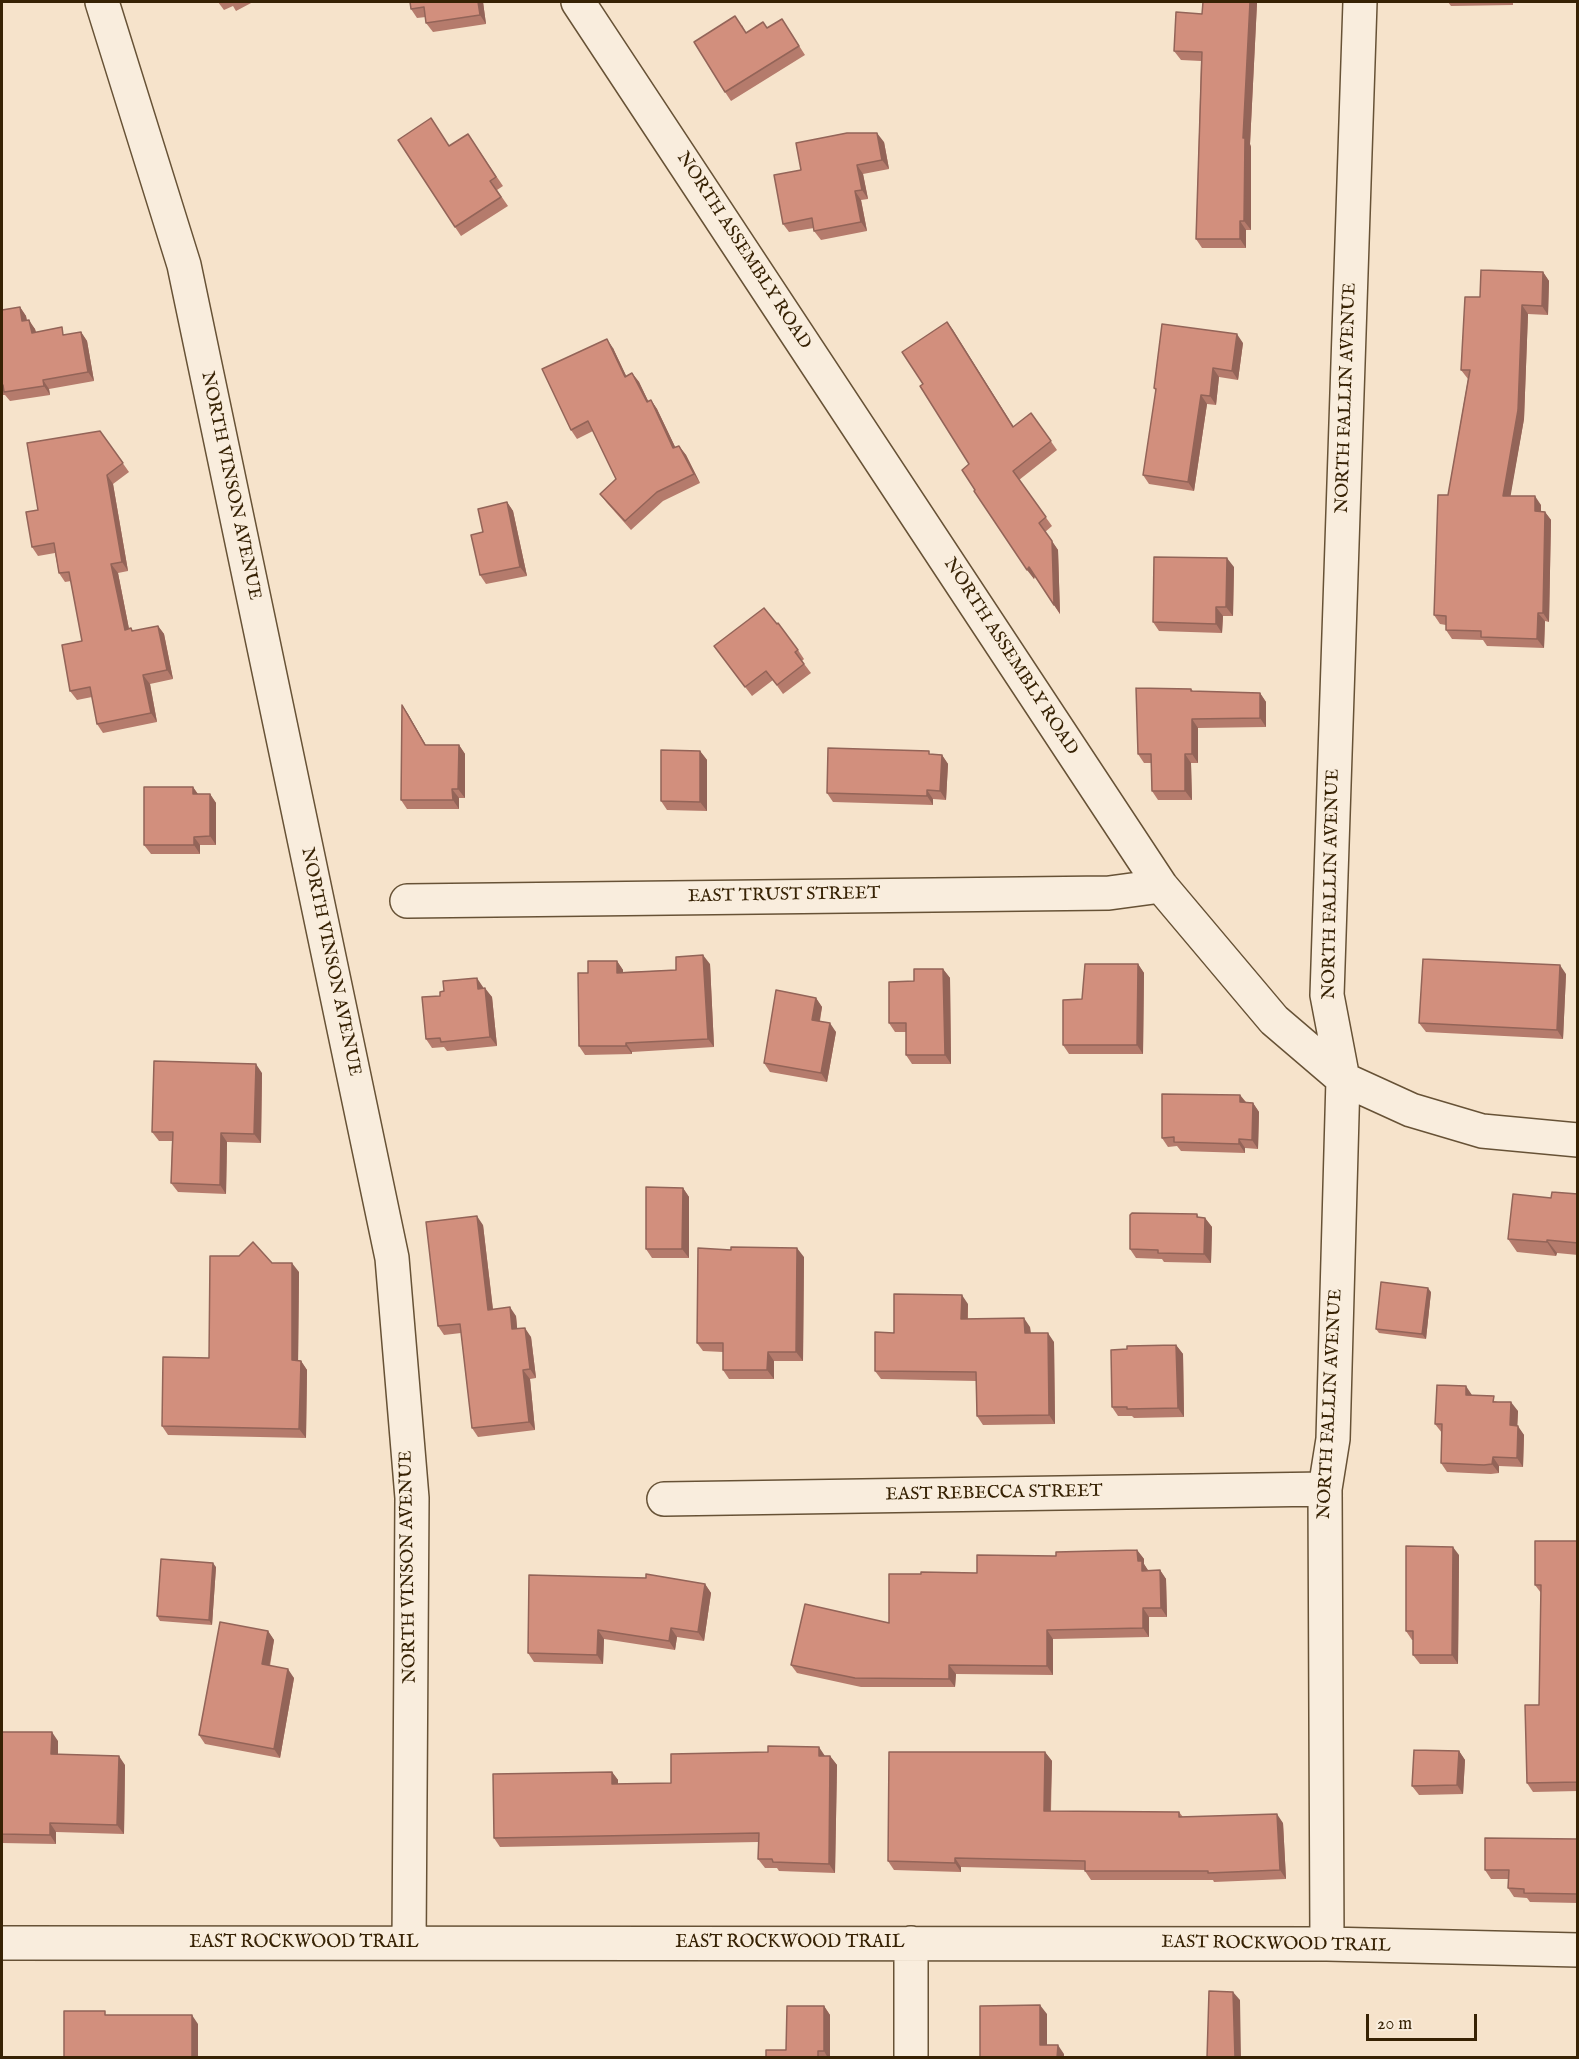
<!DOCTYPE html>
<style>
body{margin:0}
#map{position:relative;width:1579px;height:2059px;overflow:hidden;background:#f6e3cb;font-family:"IM FELL English",serif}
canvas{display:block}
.frame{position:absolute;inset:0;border:3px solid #372204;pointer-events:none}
.scale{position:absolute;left:1366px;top:2014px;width:111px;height:27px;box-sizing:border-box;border:3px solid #372204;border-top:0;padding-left:8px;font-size:18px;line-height:21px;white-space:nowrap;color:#372204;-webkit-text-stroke:4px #f9eddd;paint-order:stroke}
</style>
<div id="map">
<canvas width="1579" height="2059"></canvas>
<div class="frame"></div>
<div class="scale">20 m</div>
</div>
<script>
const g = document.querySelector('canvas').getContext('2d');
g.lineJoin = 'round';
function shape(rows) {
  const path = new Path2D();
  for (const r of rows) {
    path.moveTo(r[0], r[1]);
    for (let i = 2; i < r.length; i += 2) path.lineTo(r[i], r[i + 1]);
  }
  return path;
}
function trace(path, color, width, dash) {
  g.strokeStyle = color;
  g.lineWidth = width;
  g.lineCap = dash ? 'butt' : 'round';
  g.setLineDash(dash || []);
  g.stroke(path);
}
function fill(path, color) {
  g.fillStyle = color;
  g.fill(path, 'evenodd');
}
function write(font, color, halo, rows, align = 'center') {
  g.font = font + ' "IM FELL English",serif';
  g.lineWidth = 4.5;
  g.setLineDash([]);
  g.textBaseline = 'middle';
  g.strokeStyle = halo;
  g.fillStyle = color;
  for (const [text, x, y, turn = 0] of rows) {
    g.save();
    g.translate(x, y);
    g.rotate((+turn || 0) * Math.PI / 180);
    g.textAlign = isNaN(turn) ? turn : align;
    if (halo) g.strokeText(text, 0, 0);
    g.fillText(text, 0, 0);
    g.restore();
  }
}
const minor = shape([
 [102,2,184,265,392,1258,412,1498,409,1943],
 [578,2,1161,886,1274,1020,1343,1079,1411,1110,1482,1131,1578,1140],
 [407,901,1109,893,1161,886],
 [664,1499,1325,1489],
 [2,1943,1327,1944,1578,1950],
 [911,1943,911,2058],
 [1327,1944,1325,1489,1333,1439,1343,1079,1327,995,1360,2]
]);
trace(minor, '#675236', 36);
trace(minor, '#f9eddd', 33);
fill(shape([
 [218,2,253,2,236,11,233,6,224,10],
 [410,2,483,2,486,24,433,32,426,23,426,17,417,18,411,9],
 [1448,2,1513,2,1513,5,1451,6],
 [1257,3,1250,144,1251,147,1251,230,1246,230,1246,248,1202,248,1196,239,1201,61,1181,60,1174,51,1202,14],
 [782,19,805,55,731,101,725,92,742,25,746,33,767,28],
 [468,134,503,186,497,190,508,206,461,236,455,227,449,146],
 [884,142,889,169,863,174,868,199,861,200,867,231,821,240,814,231,814,228,789,232,783,224,801,170],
 [1543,272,1549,281,1548,315,1528,314,1524,419,1510,496,1541,505,1541,511,1545,512,1551,520,1549,622,1545,621,1544,648,1487,646,1483,640,1452,639,1446,630,1446,625,1440,624,1434,615,1448,495,1468,379,1461,370,1480,297],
 [20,307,26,316,27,320,35,329,36,332,67,335,81,332,87,341,94,381,49,389,50,395,10,401,5,395,2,395,2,309,2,310],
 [947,322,1014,427,1031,413,1057,450,1019,480,1052,526,1045,532,1058,550,1060,614,1035,576,1034,579,969,464,923,384],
 [1243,343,1238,380,1219,377,1216,405,1207,404,1194,491,1149,484,1143,475,1156,391,1154,388],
 [613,348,626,376,632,373,639,382,648,401,651,400,657,409,675,447,679,446,686,455,700,483,663,501,631,530,607,503,600,494,616,479,593,431,577,439,571,430],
 [100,431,129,472,113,484,128,571,118,573,129,629,133,631,158,626,164,634,173,679,150,684,157,722,103,733,97,724,92,697,77,700,70,691,82,641,71,581,65,582,59,573,55,553,38,556,32,547,38,510],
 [507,502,513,511,527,576,486,584,480,575,483,532],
 [1234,567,1233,616,1223,616,1222,633,1159,631,1153,622],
 [798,650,804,659,802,661,811,673,783,694,773,680,752,696,720,654],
 [1191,689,1193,691,1260,693,1266,702,1266,727,1198,728,1198,763,1191,763,1192,800,1158,800,1152,791,1151,763,1144,763,1138,754],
 [402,705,408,714,426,745,459,745,465,754,465,798,459,798,459,809,407,809,401,800],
 [700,751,707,760,707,811,667,810,661,801],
 [932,754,942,755,948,764,946,800,933,799,933,805,833,802,827,793],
 [193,787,198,794,210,794,216,803,216,845,200,845,200,854,151,854,144,845],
 [617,961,623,970,623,972,676,970,710,964,714,1047,632,1052,632,1054,585,1055,579,1046,588,973],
 [1138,964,1144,973,1143,1054,1069,1054,1063,1045,1082,999],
 [943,969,950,978,951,1064,912,1064,906,1055,906,1032,895,1032,889,1023,914,981],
 [1566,974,1563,1039,1426,1032,1419,1023],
 [483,987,483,988,492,997,497,1046,447,1051,444,1047,432,1048,426,1039,440,996],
 [816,998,822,1007,820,1021,836,1032,827,1082,770,1072,764,1063],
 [262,1073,261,1143,227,1142,226,1194,178,1192,171,1183,172,1141,159,1141,152,1132],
 [1240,1095,1246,1102,1253,1103,1259,1112,1258,1149,1245,1148,1245,1153,1181,1151,1177,1146,1168,1147,1162,1138],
 [683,1188,689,1197,689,1258,652,1258,646,1249],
 [1578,1194,1578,1255,1557,1253,1556,1256,1517,1252,1508,1239,1551,1198],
 [1197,1214,1199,1218,1205,1218,1212,1227,1211,1263,1164,1262,1162,1259,1136,1258,1130,1249],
 [483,1225,493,1309,516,1316,517,1328,531,1337,536,1378,530,1379,535,1430,478,1437,472,1428,461,1333,444,1335,438,1326],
 [804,1257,803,1361,774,1361,774,1379,729,1379,723,1370,723,1352,703,1351,697,1343],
 [272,1263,299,1272,298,1361,301,1361,307,1370,306,1438,168,1435,162,1426,209,1358],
 [1431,1292,1426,1339,1379,1333,1376,1329],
 [968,1304,968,1319,1030,1327,1031,1333,1054,1342,1055,1424,983,1425,977,1416,976,1381,881,1379,875,1371,894,1333],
 [1176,1345,1183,1354,1184,1417,1134,1418,1132,1416,1118,1416,1112,1407,1127,1349],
 [1472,1395,1498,1402,1518,1411,1517,1426,1524,1435,1523,1467,1499,1466,1499,1473,1491,1474,1447,1472,1441,1463,1442,1433,1435,1424],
 [1578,1541,1578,1791,1533,1792,1527,1783,1539,1705,1541,1593,1535,1585],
 [1137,1550,1144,1559,1144,1564,1148,1571,1160,1570,1166,1579,1167,1617,1149,1617,1149,1637,1053,1639,1053,1675,956,1674,955,1687,861,1687,797,1673,791,1665,889,1623,977,1573,1056,1556],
 [1459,1555,1458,1664,1420,1664,1413,1655,1413,1640,1412,1640,1406,1631],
 [216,1567,212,1625,160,1621,157,1616],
 [705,1584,711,1593,704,1641,677,1637,675,1650,604,1639,603,1664,534,1662,528,1653],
 [268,1631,274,1640,270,1666,294,1678,280,1758,205,1744,199,1735],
 [2,1732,58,1741,58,1754,125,1765,124,1834,56,1832,56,1844,2,1843],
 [1459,1751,1465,1760,1463,1794,1419,1795,1412,1786],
 [1045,1752,1052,1761,1051,1812,1179,1812,1183,1817,1283,1823,1286,1879,1214,1882,1213,1880,1091,1880,1085,1871,1085,1870,961,1867,961,1872,894,1870,888,1861],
 [825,1756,830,1756,837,1765,835,1873,779,1871,777,1868,765,1868,758,1859,758,1842,500,1847,494,1838,612,1772,618,1780,618,1784,671,1783],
 [1578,1839,1578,1903,1530,1902,1527,1898,1514,1897,1508,1888,1508,1879,1491,1879,1485,1870],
 [824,2006,830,2015,830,2058,766,2058,786,2050]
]), '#b57b6c');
fill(shape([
 [478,2,483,2,486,24,480,15],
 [1250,2,1255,2,1257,3,1250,144,1251,147,1251,230,1244,221,1243,138],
 [877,133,884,142,889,169,882,160],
 [857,165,863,174,868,199,862,190],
 [855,191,861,200,867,231,861,222],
 [1240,221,1246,230,1246,248,1240,239],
 [1543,272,1549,281,1548,315,1542,306],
 [1522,305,1528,314,1524,419,1509,505,1503,496],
 [20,307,26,316,28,330,22,321],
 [29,320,35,329,38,341,32,333],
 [947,322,953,330,1019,436,1013,427],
 [81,332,87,341,94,381,88,372],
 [1237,334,1243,343,1238,380,1232,371],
 [607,339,613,348,631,386,625,377],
 [1213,368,1219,377,1216,405,1210,396],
 [632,373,639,382,653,411,647,402],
 [43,380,49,389,50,395,44,386],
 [1201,395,1207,404,1194,491,1188,482],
 [651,400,657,409,680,457,673,448],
 [679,446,686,455,700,483,694,474],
 [107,475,113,484,128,571,122,562],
 [1535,496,1541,505,1541,520,1535,511],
 [507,502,513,511,527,576,520,567],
 [1545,512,1551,520,1549,622,1543,613],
 [1052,541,1058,550,1060,614,1054,605],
 [1227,558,1234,567,1233,616,1226,607],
 [111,564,118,573,131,639,125,630],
 [1029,567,1035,576,1034,579,1027,570],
 [1216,607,1223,616,1222,633,1216,624],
 [1538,613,1545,621,1544,648,1537,639],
 [158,626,164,634,173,679,167,670],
 [143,675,150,684,157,722,151,713],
 [1260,693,1266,702,1266,727,1260,718],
 [402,705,408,714,431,754,425,745],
 [1192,719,1198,728,1198,763,1192,754],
 [459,745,465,754,465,798,458,789],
 [700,751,707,760,707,811,700,802],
 [1185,754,1191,763,1192,800,1185,791],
 [942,755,948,764,946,800,940,791],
 [193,787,199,796,193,794],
 [452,789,459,798,459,809,453,800],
 [927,790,933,799,933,805,927,796],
 [210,794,216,803,216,845,210,836],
 [194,837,200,845,200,854,194,845],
 [703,955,710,964,714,1047,708,1039],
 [617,961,623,970,623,982,617,973],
 [1138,964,1144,973,1143,1054,1137,1045],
 [1560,965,1566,974,1563,1039,1557,1030],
 [943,969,950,978,951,1064,945,1055],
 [477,978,483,987,484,998,478,989],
 [485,988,492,997,497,1046,490,1037],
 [816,998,822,1007,818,1029,812,1020],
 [830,1023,836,1032,827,1082,821,1073],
 [626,1043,632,1052,632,1054,626,1046],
 [256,1064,262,1073,261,1143,254,1134],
 [1240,1095,1247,1104,1240,1102],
 [1253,1103,1259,1112,1258,1149,1252,1140],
 [221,1133,227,1142,226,1194,220,1185],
 [1239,1139,1245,1148,1245,1153,1239,1144],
 [683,1188,689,1197,689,1258,682,1249],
 [477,1216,483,1225,494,1319,488,1310],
 [1205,1218,1212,1227,1211,1263,1204,1254],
 [1547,1240,1557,1253,1556,1256,1547,1242],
 [797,1248,804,1257,803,1361,796,1352],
 [292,1263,299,1272,298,1369,292,1360],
 [1428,1288,1431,1292,1426,1339,1422,1334],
 [962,1295,968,1304,967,1328,961,1319],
 [510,1307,516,1316,518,1338,512,1329],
 [1024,1318,1030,1327,1031,1341,1025,1333],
 [525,1328,531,1337,536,1378,530,1369],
 [1048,1333,1054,1342,1055,1424,1049,1415],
 [1176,1345,1183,1354,1184,1417,1178,1408],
 [768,1352,774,1361,774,1379,767,1370],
 [301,1361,307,1370,306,1438,299,1429],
 [523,1370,530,1379,535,1430,529,1422],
 [1466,1386,1472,1395,1472,1404,1466,1395],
 [1511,1402,1518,1411,1517,1434,1510,1425],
 [1518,1426,1524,1435,1523,1467,1517,1458],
 [1493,1457,1499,1466,1499,1473,1492,1464],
 [1453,1547,1459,1555,1458,1664,1452,1655],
 [1137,1550,1144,1559,1144,1564,1148,1570,1142,1571,1138,1561],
 [213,1563,216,1567,212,1625,209,1620],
 [1160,1570,1166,1579,1167,1617,1161,1608],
 [705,1584,711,1593,704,1641,698,1632],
 [1143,1608,1149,1617,1149,1637,1143,1628],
 [671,1628,677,1637,675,1650,669,1641],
 [598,1630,604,1639,603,1664,597,1655],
 [1047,1630,1053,1639,1053,1675,1047,1666],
 [268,1631,274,1640,268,1673,262,1664],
 [949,1665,956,1674,955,1687,949,1679],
 [288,1669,294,1678,280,1758,274,1749],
 [52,1732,58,1741,58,1763,51,1754],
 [819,1747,825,1756,819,1756],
 [1459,1751,1465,1760,1463,1794,1457,1785],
 [1045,1752,1052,1761,1050,1820,1044,1811],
 [119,1756,125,1765,124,1834,117,1825],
 [830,1756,837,1765,835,1873,829,1864],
 [612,1772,618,1780,618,1793,612,1784],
 [1277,1814,1283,1823,1286,1879,1280,1870],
 [50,1823,56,1832,56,1844,50,1835],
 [955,1858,961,1867,961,1872,955,1863],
 [1233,1992,1240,2000,1241,2058,1235,2058],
 [1040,2005,1047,2014,1047,2054,1040,2045],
 [824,2006,830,2015,830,2058,828,2058,824,2051],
 [192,2015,198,2024,198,2058,192,2058],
 [1058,2045,1064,2054,1064,2058,1057,2058]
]), '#936458');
const building = shape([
 [410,2,478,2,480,15,426,23,424,7,411,9,410,2],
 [1203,2,1250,2,1243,138,1245,138,1244,221,1240,221,1240,239,1196,239,1202,52,1174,51,1176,12,1202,14,1203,2],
 [735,16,746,33,763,22,767,28,782,19,799,46,725,92,694,42,735,16],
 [431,118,449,146,468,134,496,177,490,181,501,197,455,227,398,140,431,118],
 [847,133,877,133,882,160,857,165,862,190,855,191,861,222,814,231,812,218,783,224,774,175,801,170,796,143,847,133],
 [1481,270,1543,272,1542,306,1522,305,1518,410,1503,496,1535,496,1535,511,1545,512,1543,613,1538,613,1537,639,1481,637,1481,631,1446,630,1446,616,1434,615,1438,495,1448,495,1470,370,1461,370,1465,297,1480,297,1481,270],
 [20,307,22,321,29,320,32,333,62,327,63,335,81,332,88,372,43,380,44,386,4,392,3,385,2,385,2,310,20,307],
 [947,322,1013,427,1031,413,1051,441,1013,471,1046,517,1039,523,1052,541,1054,605,1029,567,1027,570,974,491,975,490,962,470,969,464,920,386,923,384,902,352,947,322],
 [1162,324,1237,334,1232,371,1213,368,1210,396,1201,395,1188,482,1143,475,1156,389,1154,388,1162,324],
 [607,339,625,377,632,373,647,402,651,400,673,448,679,446,694,474,657,492,625,521,600,494,616,479,588,421,571,430,542,369,607,339],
 [100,431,123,463,107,475,122,562,111,564,125,630,131,628,132,631,158,626,167,670,143,675,151,713,97,724,90,687,70,691,62,645,82,641,69,572,59,573,54,543,32,547,26,512,38,510,27,443,100,431],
 [507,502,520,567,480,575,471,535,483,532,478,509,507,502],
 [1154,557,1227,558,1226,607,1216,607,1216,624,1153,622,1154,557],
 [764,608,777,624,778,623,798,650,795,652,804,664,777,685,766,671,745,687,714,646,764,608],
 [1136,688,1191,689,1191,691,1260,693,1260,718,1192,719,1192,754,1185,754,1185,791,1152,791,1151,754,1138,754,1136,688],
 [402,705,425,745,459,745,458,789,452,789,453,800,401,800,402,705],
 [828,748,929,751,929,754,942,755,940,791,927,790,927,796,827,793,828,748],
 [661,750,700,751,700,802,661,801,661,750],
 [144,787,193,787,193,794,210,794,210,836,194,837,194,845,144,845,144,787],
 [703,955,708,1039,626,1043,626,1046,579,1046,578,973,588,973,588,961,617,961,617,973,676,970,676,957,703,955],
 [1423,959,1560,965,1557,1030,1419,1023,1423,959],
 [1085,964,1138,964,1137,1045,1063,1045,1063,1000,1082,999,1085,964],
 [914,969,943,969,945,1055,906,1055,906,1023,889,1023,889,982,914,981,914,969],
 [477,978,478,989,485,988,490,1037,441,1042,440,1038,426,1039,422,997,440,996,440,992,444,991,443,981,477,978],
 [776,990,816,998,812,1020,830,1023,821,1073,764,1063,776,990],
 [154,1061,256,1064,254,1134,221,1133,220,1185,171,1183,173,1132,152,1132,154,1061],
 [1162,1094,1240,1095,1240,1102,1253,1103,1252,1140,1239,1139,1239,1144,1174,1142,1174,1137,1162,1138,1162,1094],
 [646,1187,683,1188,682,1249,646,1249,646,1187],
 [1552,1192,1578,1194,1578,1243,1547,1240,1547,1242,1508,1239,1513,1194,1551,1198,1552,1192],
 [1132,1213,1197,1214,1197,1217,1205,1218,1204,1254,1158,1253,1158,1250,1130,1249,1130,1215,1132,1213],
 [477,1216,488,1310,510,1307,512,1329,525,1328,530,1369,523,1370,529,1422,472,1428,460,1324,438,1326,426,1222,477,1216],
 [253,1242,272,1263,292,1263,292,1360,301,1361,299,1429,162,1426,163,1357,209,1358,210,1256,239,1256,253,1242],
 [731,1247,797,1248,796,1352,768,1352,767,1370,723,1370,723,1343,697,1343,698,1248,731,1250,731,1247],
 [1381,1282,1428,1288,1422,1334,1376,1329,1381,1282],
 [894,1294,962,1295,961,1319,1024,1318,1025,1333,1048,1333,1049,1415,977,1416,976,1372,875,1371,875,1332,894,1333,894,1294],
 [1176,1345,1178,1408,1127,1409,1127,1407,1112,1407,1111,1350,1127,1349,1127,1346,1176,1345],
 [1437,1385,1466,1386,1466,1395,1494,1396,1493,1402,1511,1402,1510,1425,1518,1426,1517,1458,1493,1457,1492,1464,1484,1465,1441,1463,1442,1424,1435,1424,1437,1385],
 [1535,1541,1578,1541,1578,1782,1527,1783,1525,1705,1539,1705,1541,1585,1535,1585,1535,1541],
 [1406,1546,1453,1547,1452,1655,1413,1655,1413,1631,1406,1631,1406,1546],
 [1137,1550,1138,1561,1142,1561,1142,1571,1160,1570,1161,1608,1143,1608,1143,1628,1047,1630,1047,1666,949,1665,949,1679,855,1678,791,1665,805,1604,889,1623,889,1574,921,1574,921,1572,977,1573,977,1555,1056,1556,1056,1552,1137,1550],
 [161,1559,213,1563,209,1620,157,1616,161,1559],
 [646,1574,705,1584,698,1632,671,1628,669,1641,598,1630,597,1655,528,1653,529,1575,646,1578,646,1574],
 [220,1622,268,1631,262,1664,288,1669,274,1749,199,1735,220,1622],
 [2,1732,52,1732,51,1754,119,1756,117,1825,50,1823,50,1835,2,1834,2,1732],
 [768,1746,819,1747,819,1756,830,1756,829,1864,773,1862,772,1859,758,1859,759,1833,494,1838,493,1774,612,1772,612,1784,671,1783,671,1754,768,1752,768,1746],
 [1414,1750,1459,1751,1457,1785,1412,1786,1414,1750],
 [889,1752,1045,1752,1044,1811,1179,1812,1179,1817,1277,1814,1280,1870,1208,1873,1208,1871,1085,1871,1085,1861,955,1858,955,1863,888,1861,889,1752],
 [1485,1838,1578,1839,1578,1894,1524,1893,1524,1889,1508,1888,1509,1870,1485,1870,1485,1838],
 [1209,1991,1233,1992,1235,2058,1207,2058,1209,1991],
 [1040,2005,1040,2045,1058,2045,1057,2058,980,2058,980,2006,1040,2005],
 [787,2006,824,2006,824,2051,818,2051,818,2058,766,2058,766,2050,786,2050,787,2006],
 [64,2011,105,2011,105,2015,192,2015,192,2058,64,2058,64,2011]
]);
fill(building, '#d28f7d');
trace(building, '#936458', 1.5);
write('18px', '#372204', '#f9eddd', [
 ["NORTH ASSEMBLY ROAD",743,251,57],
 ["NORTH FALLIN AVENUE",1347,398,-88],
 ["NORTH VINSON AVENUE",230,486,78],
 ["NORTH ASSEMBLY ROAD",1010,657,57],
 ["NORTH FALLIN AVENUE",1332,884,-89],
 ["EAST TRUST STREET",784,896,-1],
 ["NORTH VINSON AVENUE",330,962,78],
 ["NORTH FALLIN AVENUE",1331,1404,-87],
 ["EAST REBECCA STREET",994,1494,-1],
 ["NORTH VINSON AVENUE",409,1567,-91],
 ["EAST ROCKWOOD TRAIL",304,1943],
 ["EAST ROCKWOOD TRAIL",790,1943],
 ["EAST ROCKWOOD TRAIL",1276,1945,1]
]);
</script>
